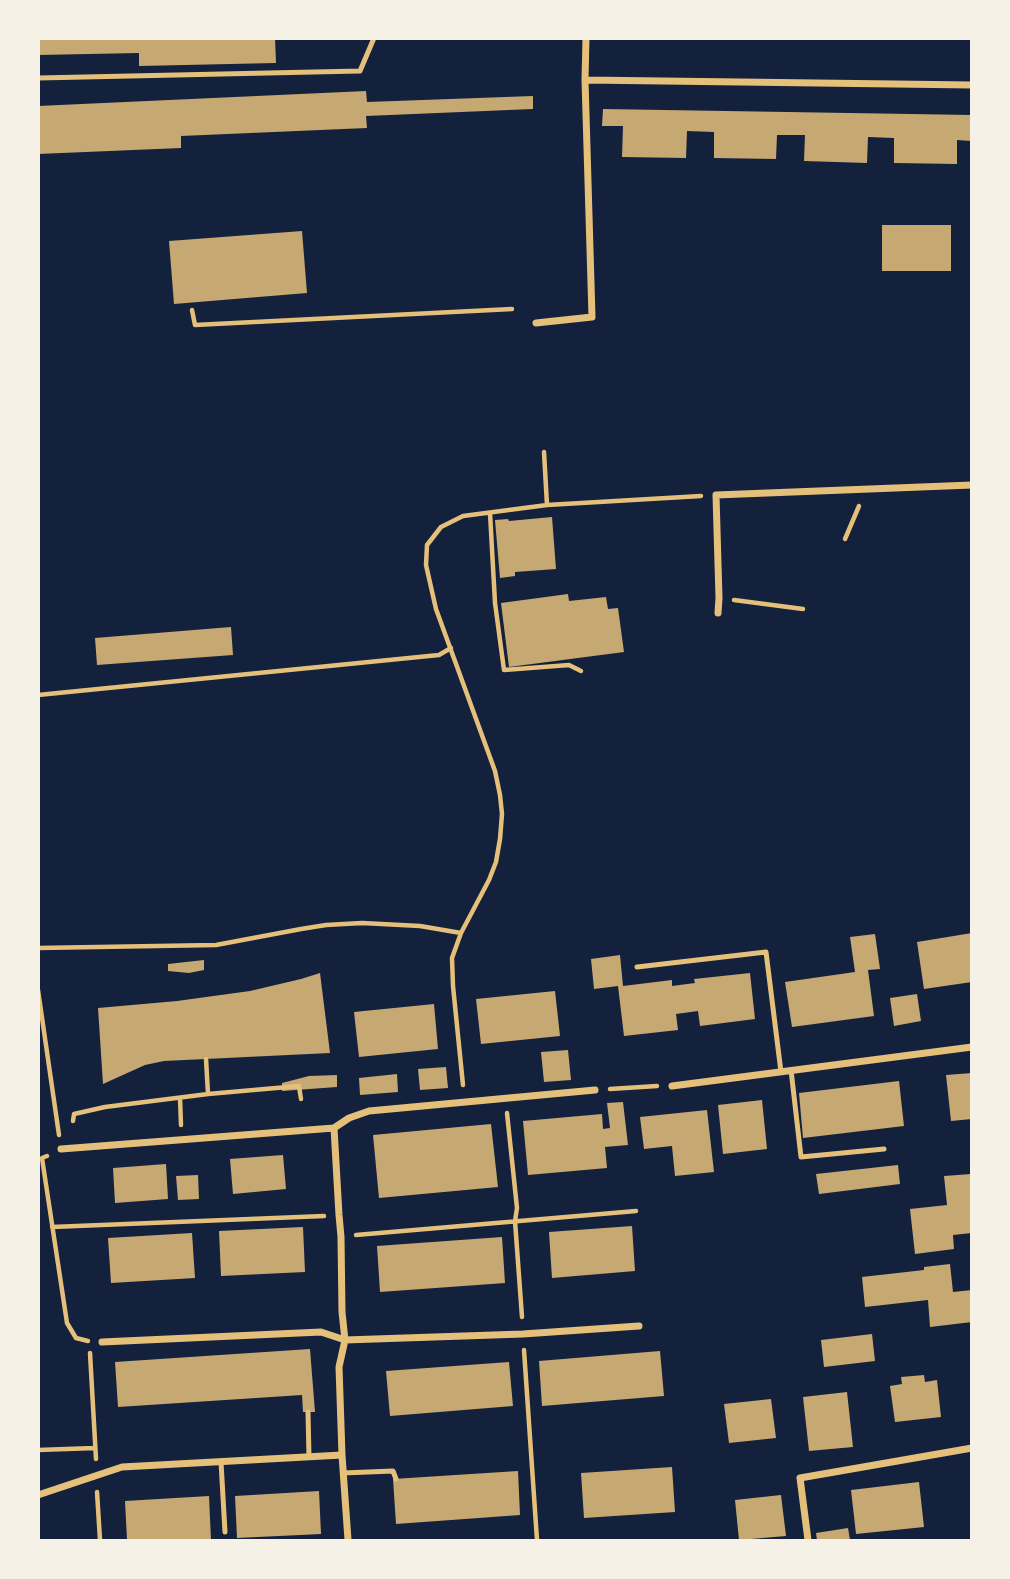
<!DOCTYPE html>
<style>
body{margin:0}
#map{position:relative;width:1010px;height:1579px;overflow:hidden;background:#14213d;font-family:Quicksand,sans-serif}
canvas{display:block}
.frame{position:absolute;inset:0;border:40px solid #f6f1e7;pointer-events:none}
</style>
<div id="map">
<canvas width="1010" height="1579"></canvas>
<div class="frame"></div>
</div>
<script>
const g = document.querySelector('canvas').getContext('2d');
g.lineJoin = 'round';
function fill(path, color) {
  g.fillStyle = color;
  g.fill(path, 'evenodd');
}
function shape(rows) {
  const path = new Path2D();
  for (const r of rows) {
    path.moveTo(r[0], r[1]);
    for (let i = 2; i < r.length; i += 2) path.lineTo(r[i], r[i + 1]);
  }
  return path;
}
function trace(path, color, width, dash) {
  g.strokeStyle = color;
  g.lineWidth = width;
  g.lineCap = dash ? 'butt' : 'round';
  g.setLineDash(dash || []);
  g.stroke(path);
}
fill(shape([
 [38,38,275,38,276,63,139,66,139,53,38,55],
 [366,91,367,102,533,96,533,109,366,116,367,128,181,136,181,148,38,154,38,106],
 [603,109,972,115,972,141,957,140,957,164,894,163,894,138,868,137,867,163,804,161,805,135,777,135,776,159,714,158,714,132,687,131,686,158,622,157,623,126,602,126],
 [882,225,951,225,951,271,882,271],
 [302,231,307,293,174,304,169,241],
 [552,517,556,569,515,572,515,576,500,578,495,520,508,519,509,521],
 [568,594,569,601,606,597,608,609,618,608,624,652,509,667,501,603],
 [231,627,233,655,97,665,95,638],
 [972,933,972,982,924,989,917,942],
 [875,934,880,969,868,970,874,1016,792,1027,785,982,855,972,850,937],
 [620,955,623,986,672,980,672,986,695,983,694,979,750,973,755,1019,700,1026,698,1011,676,1014,678,1030,624,1036,618,986,594,989,591,959],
 [204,960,204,970,189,973,168,971,168,964],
 [320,973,330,1053,164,1061,145,1065,103,1084,98,1008,177,1001,250,991,301,979],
 [555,991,560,1036,481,1044,476,999],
 [917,994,921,1021,894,1026,890,998],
 [434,1004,438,1049,359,1057,354,1012],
 [568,1050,571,1080,544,1082,541,1052],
 [446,1067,448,1088,420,1090,418,1069],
 [972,1073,972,1119,951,1121,946,1075],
 [397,1074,398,1092,360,1095,359,1078],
 [337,1075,337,1087,282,1091,282,1083,309,1076],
 [899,1081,904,1126,803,1138,799,1093],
 [762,1100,767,1149,723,1154,718,1105],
 [623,1102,628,1145,605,1147,607,1168,528,1175,523,1121,602,1114,603,1129,610,1128,607,1103],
 [707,1110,714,1172,675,1176,672,1146,644,1149,640,1117],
 [491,1124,498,1187,379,1198,373,1135],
 [283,1155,286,1189,233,1194,230,1159],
 [166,1164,168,1199,115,1203,113,1168],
 [898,1165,900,1184,819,1194,816,1174],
 [971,1174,972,1233,953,1235,954,1249,915,1254,910,1209,947,1205,944,1176],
 [198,1175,199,1199,178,1200,176,1176],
 [632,1226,635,1271,552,1278,549,1232],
 [303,1227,305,1272,221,1276,219,1231],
 [192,1233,195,1278,111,1283,108,1238],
 [502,1237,505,1283,380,1292,377,1246],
 [950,1264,953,1292,972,1290,972,1322,930,1327,928,1300,865,1307,862,1277,924,1270,924,1267],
 [872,1334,875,1361,824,1367,821,1340],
 [310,1349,315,1412,303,1412,302,1395,118,1407,115,1362],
 [660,1351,664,1396,542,1406,539,1361],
 [509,1362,513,1406,390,1416,386,1371],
 [924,1375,925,1382,937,1380,941,1417,895,1422,890,1386,902,1384,901,1377],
 [847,1392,853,1447,809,1451,803,1397],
 [771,1399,776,1438,729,1443,724,1404],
 [672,1467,675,1512,584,1518,581,1473],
 [518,1471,520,1515,396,1524,393,1479],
 [919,1482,924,1527,856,1534,851,1490],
 [319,1491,321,1534,237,1538,235,1496],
 [781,1495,786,1536,739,1540,735,1500],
 [209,1496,211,1540,127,1540,125,1501],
 [848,1528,850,1540,817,1540,816,1533]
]), '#c6a872');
trace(shape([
 [192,310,195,325,512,309],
 [544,452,547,505],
 [490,513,495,603,504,670,569,665,581,671],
 [845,539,859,506],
 [734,600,803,609],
 [38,695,439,655,451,648],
 [38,948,216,945,301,929,326,925,362,923,420,926,461,933],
 [38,990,59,1135],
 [206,1059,208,1094,299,1086,301,1099],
 [463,1085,453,986,452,958,461,933,489,880,496,862,500,839,502,814,500,795,495,771,436,609,426,565,427,545,441,527,463,516,547,505,701,496],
 [610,1089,657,1086],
 [180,1098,181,1125],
 [507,1113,517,1208,515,1221,522,1317],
 [73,1121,74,1114,105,1107,208,1094],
 [47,1156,42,1158,67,1323,76,1338,88,1341],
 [52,1227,324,1216],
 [356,1235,636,1211],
 [524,1350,537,1540],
 [90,1353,96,1459],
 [38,1450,95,1448],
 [97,1492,100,1540]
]), '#e5c07b', 4.5);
trace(shape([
 [38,78,360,71,374,38],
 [637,967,766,952,781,1072],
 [791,1070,801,1157,884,1149],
 [308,1412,309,1457],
 [221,1462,225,1532],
 [343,1473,393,1471,396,1479]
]), '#e5c07b', 5);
trace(shape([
 [585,80,972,85],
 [536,323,592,317,585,80,586,38],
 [718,613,719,598,716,495,972,485],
 [672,1086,972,1047],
 [334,1128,339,1215,341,1237,342,1312,345,1340,339,1367,342,1455,348,1540],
 [61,1149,334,1128,349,1118,369,1111,595,1090],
 [102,1342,321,1332,345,1340,523,1334,639,1326],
 [38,1495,122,1467,342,1455],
 [808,1540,800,1478,972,1448]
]), '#e5c07b', 7);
</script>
